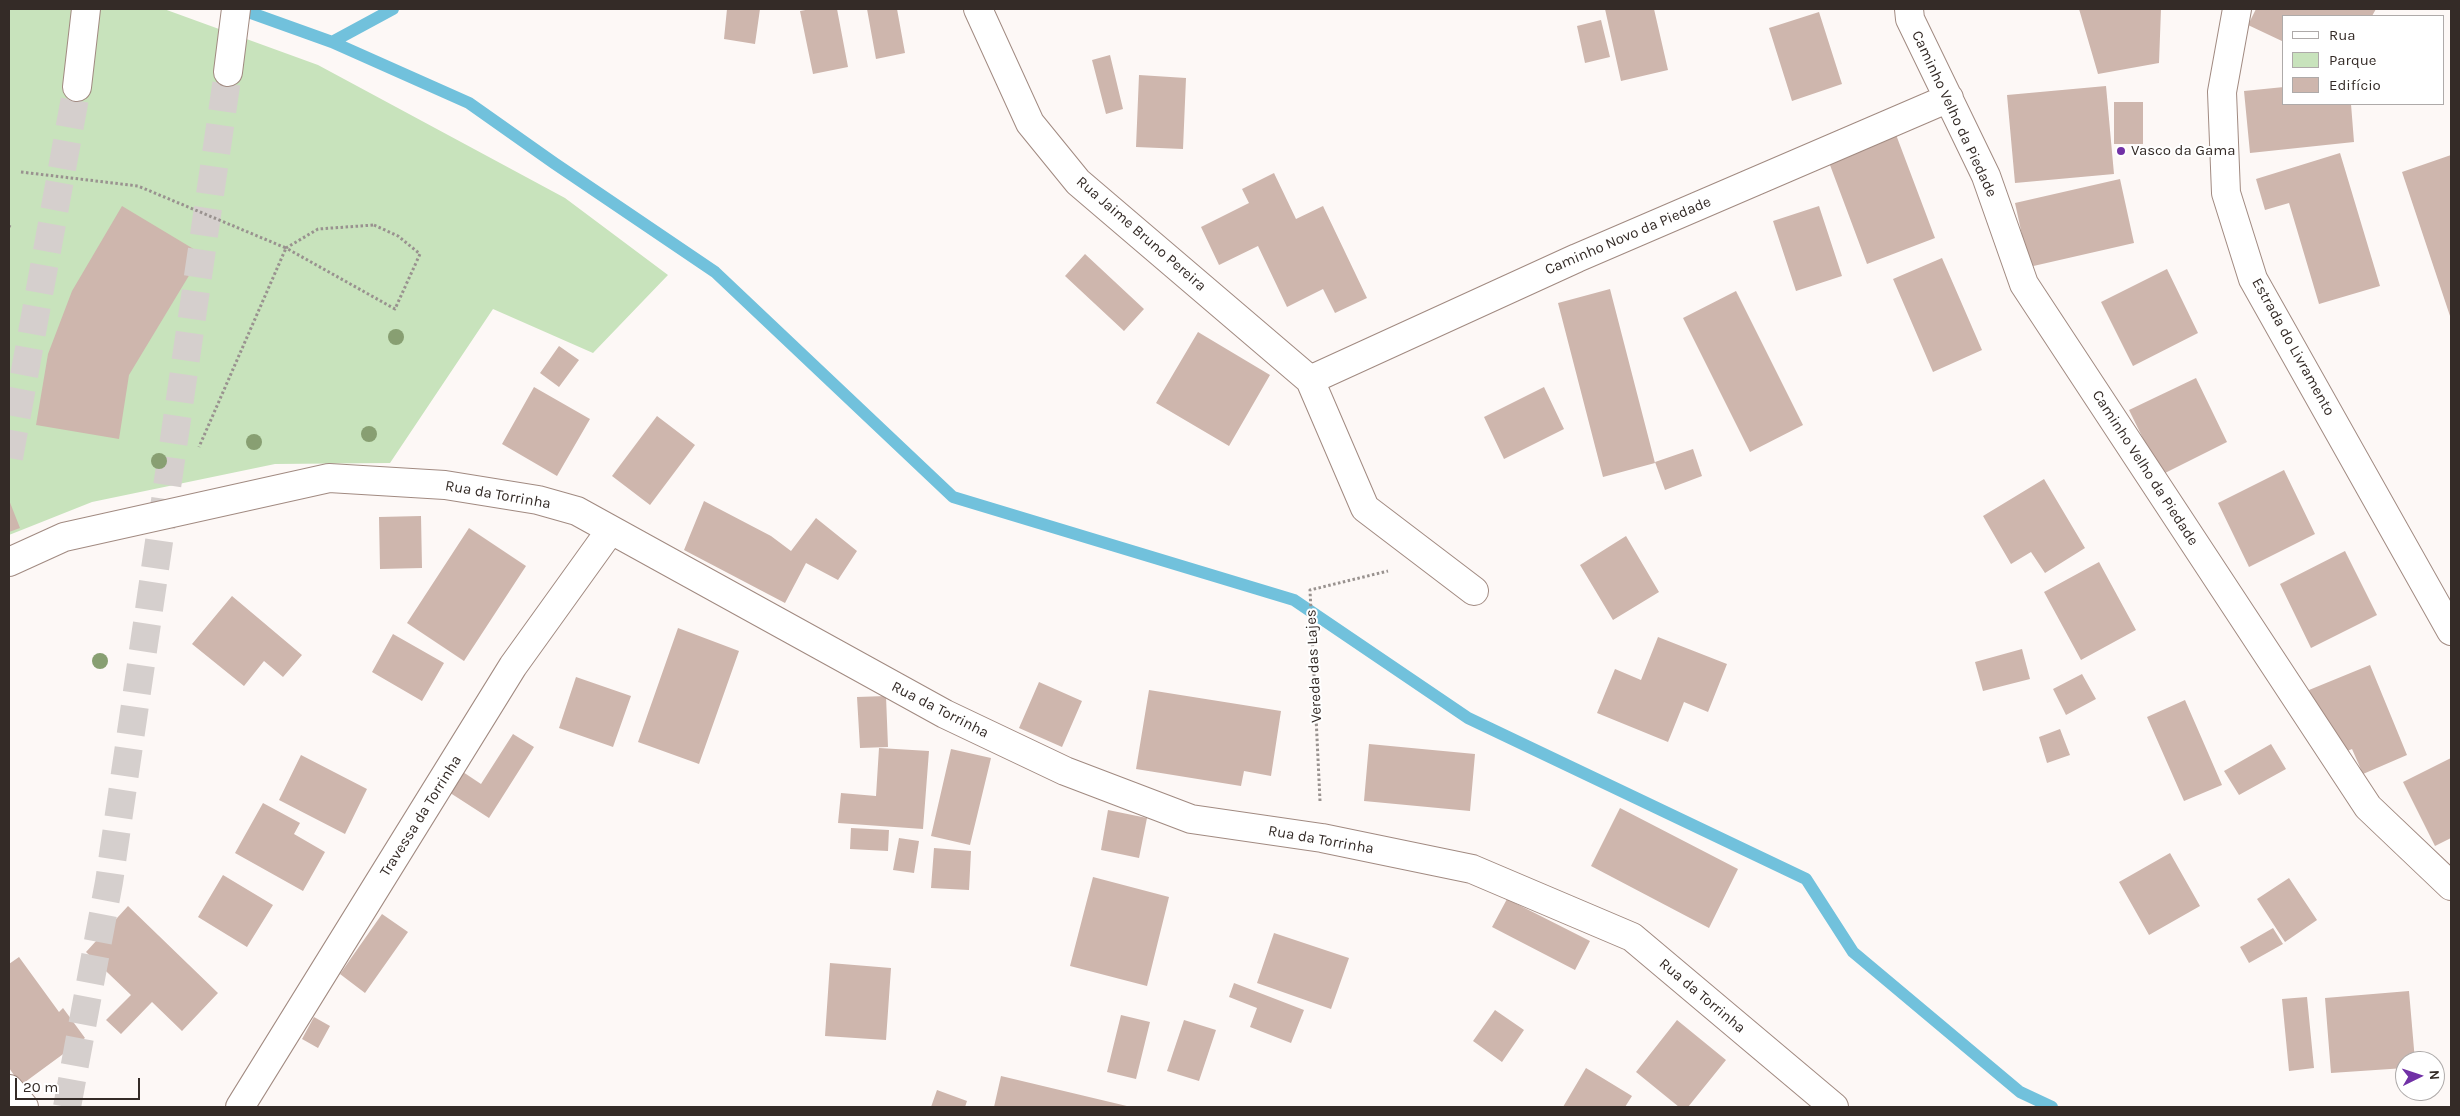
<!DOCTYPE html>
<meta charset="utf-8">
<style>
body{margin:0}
#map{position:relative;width:2460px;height:1116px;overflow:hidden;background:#fdf8f6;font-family:Karla,sans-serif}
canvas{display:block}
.frame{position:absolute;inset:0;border:10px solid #342b27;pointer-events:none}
.legend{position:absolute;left:2282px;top:15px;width:162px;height:90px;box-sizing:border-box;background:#fff;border:1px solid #aeaaa9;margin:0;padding:6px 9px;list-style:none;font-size:15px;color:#342b27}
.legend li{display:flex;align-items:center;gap:10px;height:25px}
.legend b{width:25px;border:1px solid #aeaaa9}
.north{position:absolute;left:2395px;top:1051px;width:50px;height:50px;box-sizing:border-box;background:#fff;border:1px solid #aeaaa9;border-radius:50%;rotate:86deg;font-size:14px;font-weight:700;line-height:20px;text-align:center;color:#342b27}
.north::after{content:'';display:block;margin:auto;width:18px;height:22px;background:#7131a6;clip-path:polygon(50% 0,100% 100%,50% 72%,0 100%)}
.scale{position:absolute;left:15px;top:1078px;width:125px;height:22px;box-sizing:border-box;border:2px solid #342b27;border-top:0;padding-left:6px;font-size:15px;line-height:18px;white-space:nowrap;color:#342b27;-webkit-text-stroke:4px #fff;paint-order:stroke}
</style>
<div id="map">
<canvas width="2460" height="1116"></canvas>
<div class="frame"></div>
<ul class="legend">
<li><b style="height:6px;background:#fff"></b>Rua</li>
<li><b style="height:14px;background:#c8e3bc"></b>Parque</li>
<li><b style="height:14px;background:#ceb6ad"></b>Edifício</li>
</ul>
<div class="north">N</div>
<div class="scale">20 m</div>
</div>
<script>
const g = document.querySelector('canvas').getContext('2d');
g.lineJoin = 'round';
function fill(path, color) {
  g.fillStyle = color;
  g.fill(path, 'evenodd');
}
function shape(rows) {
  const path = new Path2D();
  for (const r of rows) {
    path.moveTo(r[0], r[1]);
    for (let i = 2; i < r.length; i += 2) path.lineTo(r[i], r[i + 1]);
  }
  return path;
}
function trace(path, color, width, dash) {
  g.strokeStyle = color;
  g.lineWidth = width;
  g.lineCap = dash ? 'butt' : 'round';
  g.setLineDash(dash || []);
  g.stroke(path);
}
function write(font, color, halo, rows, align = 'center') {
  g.font = font + ' Karla,sans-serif';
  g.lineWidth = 4;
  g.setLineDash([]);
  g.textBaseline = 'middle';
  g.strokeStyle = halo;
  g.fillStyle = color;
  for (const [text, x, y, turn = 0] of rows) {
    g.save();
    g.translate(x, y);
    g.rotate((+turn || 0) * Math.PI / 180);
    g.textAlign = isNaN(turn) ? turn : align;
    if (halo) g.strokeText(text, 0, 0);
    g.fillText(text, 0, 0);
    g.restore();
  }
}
fill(shape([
 [9,9,164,9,318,65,565,198,668,275,593,353,493,309,390,463,275,464,92,502,9,535]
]), '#c8e3bc');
trace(shape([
 [240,9,332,42,469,103,554,163,715,272,953,497,1294,600,1468,718,1806,879,1853,952,2020,1092,2052,1107],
 [332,42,393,9]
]), '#71c1dc', 12);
fill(shape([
 [727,9,760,9,755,44,724,39],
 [811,9,837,9,848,67,813,74,800,11],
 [867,9,897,9,905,53,876,59],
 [1605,9,1654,9,1668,70,1621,81],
 [2079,9,2161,9,2159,63,2098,74],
 [2256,9,2376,9,2372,16,2284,16,2284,42,2248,25],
 [1819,12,1842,84,1792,101,1769,28],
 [1601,20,1610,57,1585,63,1577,26],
 [1110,55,1123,109,1106,114,1092,60],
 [1139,75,1186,78,1183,149,1136,147],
 [2106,86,2114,174,2015,183,2007,95],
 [2284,87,2284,104,2351,104,2354,142,2250,153,2244,91],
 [2114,102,2143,102,2143,144,2114,144],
 [1895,132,1935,238,1867,264,1827,157],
 [2340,153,2380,286,2319,304,2289,203,2265,210,2256,179],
 [2451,155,2451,319,2402,172],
 [1274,173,1296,219,1323,206,1367,298,1335,313,1323,289,1287,307,1258,246,1219,265,1201,227,1249,203,1242,189],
 [2120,179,2134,243,2029,267,2015,203],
 [122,206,202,254,129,375,119,439,36,425,48,354,72,291],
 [1819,206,1842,276,1796,291,1773,221],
 [1085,254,1144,309,1124,331,1065,276],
 [1942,258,1982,350,1933,372,1893,279],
 [2167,269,2198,333,2133,366,2101,302],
 [1610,289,1655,463,1603,477,1558,303],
 [1736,291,1803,425,1750,452,1683,318],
 [1198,332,1270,375,1229,446,1156,403],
 [559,346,579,360,559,387,540,373],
 [2196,378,2227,442,2161,475,2129,410],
 [534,387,590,419,557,476,502,444],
 [1544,387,1564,429,1504,459,1484,417],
 [657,416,695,445,650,505,612,476],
 [1693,449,1702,476,1665,490,1655,462],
 [2284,470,2315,534,2249,567,2218,503],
 [2044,479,2085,548,2045,573,2031,552,2011,564,1983,516],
 [9,500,20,528,9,532],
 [704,501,771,536,791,551,816,518,857,551,838,580,806,563,785,603,684,550],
 [421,516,422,568,380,569,379,517],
 [469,528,526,566,464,661,407,623],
 [1626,536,1659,592,1613,620,1580,565],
 [2345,551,2377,615,2311,648,2280,584],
 [2099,562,2136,630,2081,660,2044,592],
 [232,596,302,655,283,677,264,661,244,686,192,644],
 [678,628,739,651,699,764,638,742],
 [393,634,444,663,422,701,372,672],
 [1658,637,1727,664,1708,712,1684,702,1668,742,1597,713,1615,669,1641,680],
 [2022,649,2030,679,1983,691,1975,662],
 [2370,665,2407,755,2363,774,2352,749,2336,756,2309,690],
 [2082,674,2096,699,2066,715,2053,689],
 [576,677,631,696,613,747,559,728],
 [1039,682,1082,701,1062,747,1019,728],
 [1149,690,1281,711,1271,776,1244,771,1241,786,1136,769],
 [886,696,888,747,860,748,857,697],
 [2185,700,2222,785,2184,801,2147,717],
 [2060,729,2070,755,2047,763,2039,737],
 [513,734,534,747,489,818,441,787,454,766,481,784],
 [1369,744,1475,754,1470,811,1364,801],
 [2271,744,2286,769,2239,795,2224,771],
 [879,748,929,751,923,829,838,823,841,793,876,796],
 [951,749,991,758,970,845,931,836],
 [301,755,367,789,345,834,279,800],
 [2451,758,2451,838,2435,846,2403,782],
 [263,803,300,823,294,834,325,852,303,891,235,853],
 [1620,808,1738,869,1709,928,1591,866],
 [1108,810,1147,818,1139,858,1101,850],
 [851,828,889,830,888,851,850,849],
 [899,838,919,841,914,873,893,870],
 [934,848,971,851,969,890,931,888],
 [2170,853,2200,906,2149,935,2119,882],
 [223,875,273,905,247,947,198,917],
 [1093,877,1169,897,1147,986,1070,966],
 [2289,878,2317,920,2285,942,2257,899],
 [1507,899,1590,941,1575,970,1492,927],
 [128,906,218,993,182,1031,152,1002,121,1034,106,1020,131,995,86,952],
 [382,914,408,932,365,993,340,974],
 [2273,928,2283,944,2249,963,2240,947],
 [1274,933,1349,958,1331,1009,1257,983],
 [19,957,59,1012,63,1008,85,1038,21,1085,9,1068,9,964],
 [830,963,891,968,886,1040,825,1036],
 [1234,983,1304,1010,1291,1043,1250,1027,1257,1008,1229,997],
 [2409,991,2415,1061,2405,1061,2405,1068,2331,1073,2325,998],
 [2307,997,2314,1068,2289,1071,2282,999],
 [1495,1010,1524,1030,1502,1062,1473,1041],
 [1121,1015,1150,1022,1136,1079,1107,1072],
 [314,1017,330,1026,318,1048,302,1039],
 [1184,1020,1216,1030,1199,1081,1167,1071],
 [1677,1020,1726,1060,1688,1107,1679,1107,1636,1072],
 [1586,1068,1632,1096,1625,1107,1563,1107],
 [1001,1076,1131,1107,994,1107],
 [937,1090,967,1101,965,1107,931,1107]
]), '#ceb6ad');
trace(shape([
 [9,458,77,87],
 [67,1107,109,882,228,72]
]), '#d5cfcd', 28, [28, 14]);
const minor = shape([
 [978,9,1030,123,1078,182,1310,380,1365,508,1474,591],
 [1909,9,1910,19,1986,176,2024,284,2368,807,2451,886],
 [2237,9,2222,92,2226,193,2253,279,2451,631],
 [1310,380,1577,258,1949,98],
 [9,562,64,537,329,478,445,485,538,500,577,511,945,714,1065,771,1191,819,1322,838,1472,869,1632,937,1834,1107],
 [9,1089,24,1107],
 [240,1107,513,666,610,531]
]);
const highway = shape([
 [228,72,236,9],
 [77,87,86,9]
]);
trace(minor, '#a18a81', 30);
trace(highway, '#a18a81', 30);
trace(shape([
 [21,172,138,186,286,248,199,447],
 [374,225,398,236,420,254,395,309,286,248,318,229,374,225],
 [9,227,10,225],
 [1320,801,1310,590,1388,571]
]), '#99928f', 3, [2.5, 2.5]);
trace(minor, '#fff', 28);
trace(highway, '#fff', 28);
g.fillStyle = '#889f72';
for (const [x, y] of [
 [396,337],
 [369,434],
 [254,442],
 [159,461],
 [100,661]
]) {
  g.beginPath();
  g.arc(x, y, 8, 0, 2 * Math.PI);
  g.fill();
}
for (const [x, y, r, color] of [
 [2121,151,5,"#7131a6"]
]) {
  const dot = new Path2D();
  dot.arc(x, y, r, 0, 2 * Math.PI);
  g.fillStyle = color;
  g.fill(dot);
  trace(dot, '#fff', 2);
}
write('15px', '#342b27', '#fff', [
 ["Caminho Velho da Piedade",1954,114,65],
 ["Rua Jaime Bruno Pereira",1141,234,41],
 ["Caminho Novo da Piedade",1628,236,-23],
 ["Estrada do Livramento",2293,347,61],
 ["Caminho Velho da Piedade",2145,468,57],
 ["Rua da Torrinha",498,495,10],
 ["Vereda das Lajes",1314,666,-93],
 ["Rua da Torrinha",940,710,27],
 ["Travessa da Torrinha",421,816,-58],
 ["Rua da Torrinha",1321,840,10],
 ["Rua da Torrinha",1702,996,40]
]);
write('15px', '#342b27', '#fff', [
 ["Vasco da Gama",2131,151]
], 'left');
</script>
